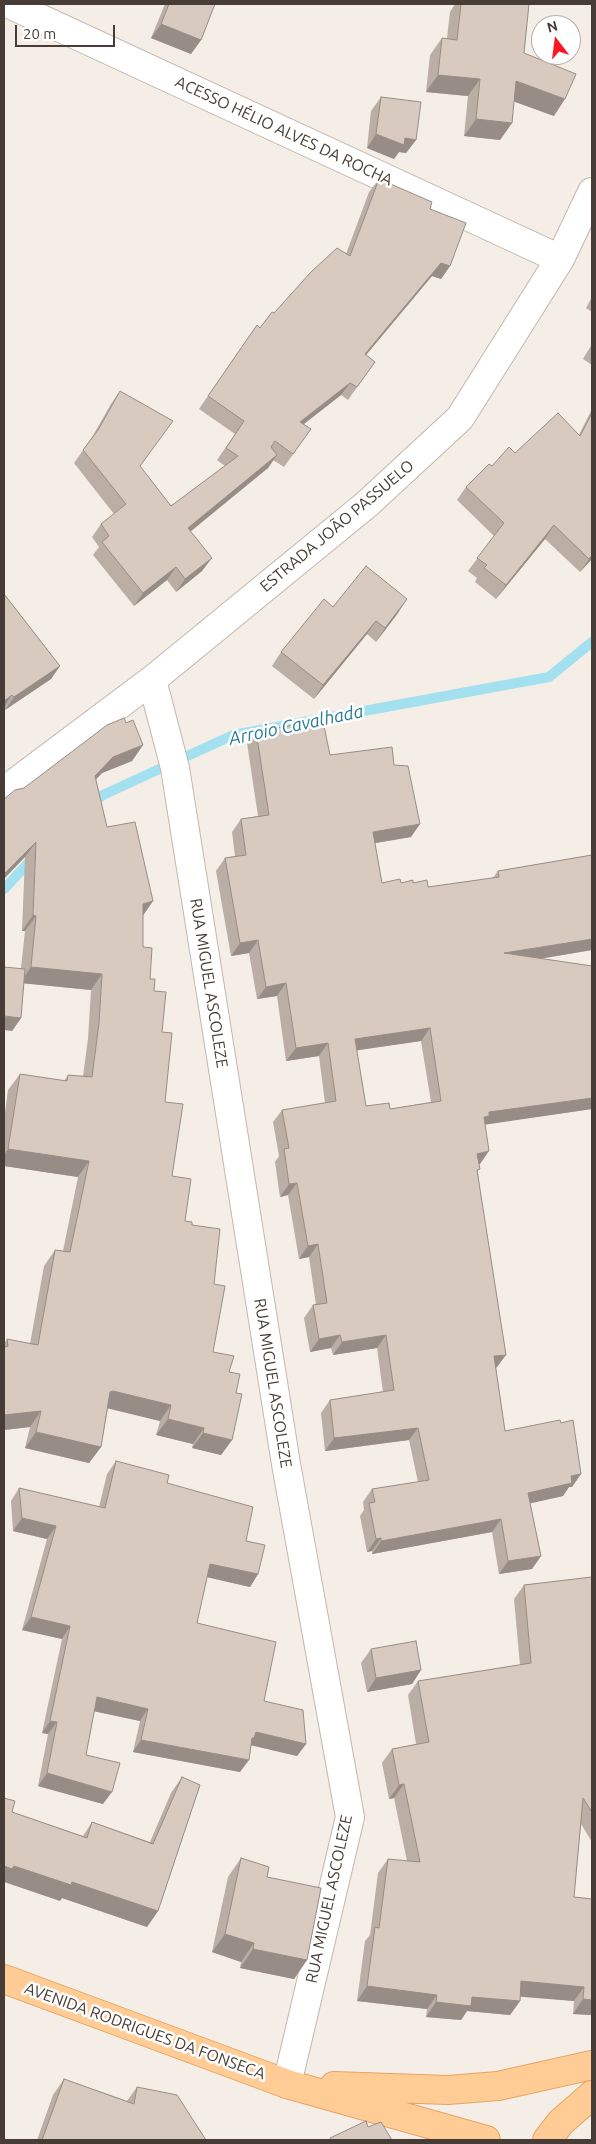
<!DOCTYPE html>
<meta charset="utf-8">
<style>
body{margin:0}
#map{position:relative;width:596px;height:2144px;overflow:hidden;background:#f4eee7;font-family:Ubuntu,sans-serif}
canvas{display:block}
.frame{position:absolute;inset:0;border:5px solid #473d36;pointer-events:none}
.north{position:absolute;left:531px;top:15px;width:50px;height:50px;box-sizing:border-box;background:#fff;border:1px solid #b5b1af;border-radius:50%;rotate:345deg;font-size:14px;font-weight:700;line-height:20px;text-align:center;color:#473d36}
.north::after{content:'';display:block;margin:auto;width:18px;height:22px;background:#fb1722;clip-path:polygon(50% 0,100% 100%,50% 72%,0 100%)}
.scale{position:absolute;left:15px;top:25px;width:100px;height:22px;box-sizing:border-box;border:2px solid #473d36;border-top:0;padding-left:6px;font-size:15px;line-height:18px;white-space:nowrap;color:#473d36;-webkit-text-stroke:4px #fff;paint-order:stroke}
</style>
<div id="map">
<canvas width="596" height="2144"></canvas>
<div class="frame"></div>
<div class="north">N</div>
<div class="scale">20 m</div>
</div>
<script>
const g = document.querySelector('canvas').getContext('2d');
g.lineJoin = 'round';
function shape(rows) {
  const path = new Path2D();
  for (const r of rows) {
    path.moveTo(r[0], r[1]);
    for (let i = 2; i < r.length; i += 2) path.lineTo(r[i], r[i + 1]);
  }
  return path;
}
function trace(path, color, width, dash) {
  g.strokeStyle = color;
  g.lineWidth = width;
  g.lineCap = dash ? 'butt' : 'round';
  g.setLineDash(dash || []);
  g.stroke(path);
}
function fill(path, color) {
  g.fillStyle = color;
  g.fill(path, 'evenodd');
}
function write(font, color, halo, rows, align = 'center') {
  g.font = font + ' Ubuntu,sans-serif';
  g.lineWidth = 5;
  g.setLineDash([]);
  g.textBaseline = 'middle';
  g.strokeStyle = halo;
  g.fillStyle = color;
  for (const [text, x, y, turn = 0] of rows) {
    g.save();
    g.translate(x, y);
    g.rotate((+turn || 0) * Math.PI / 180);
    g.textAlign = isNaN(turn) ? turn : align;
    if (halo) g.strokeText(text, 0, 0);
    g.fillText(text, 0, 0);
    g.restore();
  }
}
trace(shape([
 [90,805,103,795,233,735,549,677,592,642],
 [4,889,34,857]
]), '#a3e1f1', 10);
const minor = shape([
 [9,4,560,259],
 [152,680,175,768,286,1464,350,1817,287,2084],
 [4,791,152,680,367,504,460,418,560,259,592,192]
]);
const major = shape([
 [4,1979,287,2084,486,2140],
 [334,2086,448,2090,498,2086,592,2065],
 [547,2140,561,2122,592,2095]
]);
trace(minor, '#c2b6ad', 30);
trace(major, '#e5a465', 30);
trace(minor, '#fff', 28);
trace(major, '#ffcc95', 28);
fill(shape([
 [165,4,215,4,201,40,191,54,151,38],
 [455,4,529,4,524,53,554,116,514,101,512,123,500,140,464,136,468,96,426,92,430,55,442,38,447,38,450,12],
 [381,97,416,140,406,153,399,152,394,159,367,148,371,111],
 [379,179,430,209,450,266,441,279,432,276,366,355,375,362,348,400,341,395,304,424,311,429,284,467,273,460,268,468,190,531,202,571,176,592,167,580,134,606,93,555,99,547,92,537,101,524,114,514,74,463,91,439,111,404,120,391,140,467,171,506,225,466,217,460,235,434,199,409,257,325,260,328,274,313,346,254,369,192],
 [592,297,592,312,586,308],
 [592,344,592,365,583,359],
 [592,409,592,562,591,560,580,572,545,539,496,599,475,582,477,578,468,571,494,536,457,500,466,487,492,466,515,453,579,435],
 [4,594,60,666,51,679,5,710,4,708],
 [333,607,398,613,376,642,367,634,314,699,272,666,281,652],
 [126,723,143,745,132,761,102,773,96,779,107,827,153,901,143,915,143,947,150,979,154,991,162,1032,165,1102,172,1176,185,1221,192,1225,214,1284,213,1352,229,1372,236,1393,232,1440,221,1455,192,1448,193,1444,156,1435,160,1421,108,1408,101,1447,89,1463,25,1448,30,1427,4,1430,4,1344,7,1339,30,1344,44,1266,55,1250,63,1251,78,1177,4,1166,4,1120,8,1090,20,1074,64,1081,68,1075,83,1076,88,1039,91,990,24,983,21,1018,12,1031,21,968,25,931,22,931,25,857,24,788],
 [256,731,330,755,394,765,411,837,375,843,382,883,413,883,428,887,493,878,498,871,592,855,592,950,540,959,592,966,592,1109,485,1124,480,1164,479,1164,478,1172,497,1367,496,1368,505,1431,581,1474,572,1487,569,1487,563,1496,530,1503,541,1556,532,1569,499,1574,492,1532,372,1554,372,1551,367,1552,360,1516,364,1510,363,1502,372,1489,418,1482,409,1440,325,1451,321,1413,330,1400,383,1392,377,1348,333,1355,331,1348,310,1352,304,1318,313,1305,316,1305,309,1257,299,1259,288,1195,280,1197,275,1162,279,1156,273,1122,282,1110,325,1103,319,1056,286,1061,277,996,257,999,249,953,231,956,216,871,225,858,235,856,232,832,241,819,258,816,247,743],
 [421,1041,431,1102,390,1109,366,1106,356,1050],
 [116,1461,167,1483,246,1541,258,1574,250,1587,207,1577,197,1623,264,1701,306,1744,297,1756,251,1745,240,1772,133,1752,140,1721,94,1711,86,1755,103,1804,38,1786,48,1734,42,1733,62,1639,22,1630,47,1539,13,1531,11,1501,19,1488,99,1507,107,1474],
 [592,1577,592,1842,581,1824,574,1897,592,1899,592,2015,573,2014,574,2001,520,1996,520,2001,510,2015,467,2011,461,2020,426,2017,427,2009,357,2001,365,1941,370,1935,378,1873,388,1859,407,1861,394,1798,389,1799,382,1763,392,1749,416,1744,408,1695,418,1681,520,1665,514,1599,524,1585],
 [371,1649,421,1670,412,1684,367,1692,361,1663],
 [182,1777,158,1911,147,1927,62,1898,60,1901,12,1812,83,1836,92,1822,150,1842,171,1793],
 [241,1858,267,1877,307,1960,294,1979,240,1968,241,1962,212,1952,228,1877],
 [64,2079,127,2101,137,2087,206,2140,37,2140,53,2095]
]), '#bbaea5');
fill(shape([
 [161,24,201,40,191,54,151,38],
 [438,75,480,79,468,96,426,92],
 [516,81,565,99,554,116,504,98],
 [476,119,512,123,500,140,464,136],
 [376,134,405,138,416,140,406,153,399,152,394,159,367,148],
 [441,263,450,266,441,279,432,276,356,367,365,354],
 [350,383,341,395,291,434,300,422],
 [277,455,268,468,179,541,188,528],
 [554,525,545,539,496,599,506,585],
 [592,555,592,558,591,560,580,572],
 [212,558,202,571,176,592,185,579],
 [176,567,167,580,134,606,143,593],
 [407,599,398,613,376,642,385,628],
 [376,621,367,634,314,699,323,685],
 [60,666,51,679,5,710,14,697],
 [12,695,4,707,4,701],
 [143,745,132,761,102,773,84,792,95,776,113,757],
 [420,824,411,837,364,845,373,832],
 [36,842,25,857,4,879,4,874],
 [153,901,142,917,143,904],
 [33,915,36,916,25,931,22,931],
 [592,939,592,950,495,966,504,953],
 [258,940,249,953,231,956,240,943],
 [31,967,102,974,91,990,20,983],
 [286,983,277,996,257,999,266,987],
 [4,1016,21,1018,12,1031,4,1030],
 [430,1028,421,1041,346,1052,355,1039],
 [328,1043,319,1056,286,1061,296,1048],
 [592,1098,592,1109,483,1125,484,1117,489,1112],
 [8,1149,89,1161,78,1177,4,1166,4,1155],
 [489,1151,480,1164,468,1166,477,1154],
 [297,1183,288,1195,280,1197,289,1184],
 [318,1244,309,1257,299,1259,308,1246],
 [340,1335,331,1348,310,1352,319,1339],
 [386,1335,377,1348,333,1355,342,1342],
 [506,1355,497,1367,485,1368,494,1356],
 [113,1391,171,1405,160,1421,102,1407,110,1392],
 [41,1411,30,1427,4,1430,4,1415],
 [168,1419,204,1428,193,1444,156,1435],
 [418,1428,409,1440,325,1451,334,1438],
 [36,1432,101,1447,89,1463,25,1448],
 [203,1433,232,1440,221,1455,192,1448],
 [581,1474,572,1487,569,1487,563,1496,519,1506,528,1493,571,1476],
 [22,1518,56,1526,47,1539,13,1531],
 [501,1519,492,1532,372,1554,381,1541],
 [381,1538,372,1551,367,1552,376,1539],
 [541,1556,532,1569,499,1574,508,1561],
 [210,1564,258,1574,250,1587,202,1576],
 [31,1617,70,1626,62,1639,22,1630],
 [421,1670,412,1684,367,1692,376,1678],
 [97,1697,148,1709,140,1721,88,1710],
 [50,1721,57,1722,48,1734,42,1733],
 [256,1732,306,1744,297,1756,250,1745,243,1750],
 [141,1740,249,1760,240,1772,133,1752],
 [47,1773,112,1792,103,1804,38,1786],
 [404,1784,394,1798,389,1799,399,1785],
 [4,1866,14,1866,72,1882,158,1911,147,1927,62,1898,60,1901,4,1882],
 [225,1934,254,1943,241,1962,212,1952],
 [253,1949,307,1960,294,1979,240,1968],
 [521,1981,584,1987,574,2001,511,1996],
 [367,1986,437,1995,427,2009,357,2001],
 [472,1997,520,2001,510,2015,467,2011,461,2020,426,2017,436,2002],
 [583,1999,592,2000,592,2015,573,2014]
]), '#988d86');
const building = shape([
 [169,4,215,4,201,40,161,24,169,4],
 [461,4,529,4,524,53,576,74,565,99,516,81,512,123,476,119,480,79,438,75,442,38,457,40,461,4],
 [381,97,421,102,416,140,405,138,404,145,376,134,381,97],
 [379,179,432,202,430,209,466,223,450,266,441,263,365,354,375,362,357,387,350,383,300,422,311,429,293,454,275,441,271,447,277,455,188,528,212,558,185,579,176,567,143,593,102,542,109,536,101,524,126,504,83,450,98,430,120,391,173,421,140,466,171,506,238,456,226,448,244,421,208,396,257,325,260,328,272,312,274,313,311,272,337,248,350,256,379,179],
 [558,413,580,436,592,413,592,555,589,559,554,525,506,585,484,568,487,565,477,558,504,523,466,487,489,464,492,466,509,447,515,453,558,413],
 [366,566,407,599,385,628,376,621,323,685,281,652,324,599,333,607,366,566],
 [4,594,60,666,14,697,12,695,4,701,4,594],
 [124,718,126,723,133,720,143,745,113,757,95,776,107,827,135,822,153,901,143,904,143,947,152,948,150,979,155,979,154,991,166,992,162,1032,172,1033,165,1102,183,1104,172,1176,191,1179,185,1221,192,1222,192,1225,220,1229,214,1284,225,1286,213,1352,234,1356,229,1372,240,1374,236,1393,242,1394,232,1440,203,1433,204,1428,168,1419,171,1405,113,1391,110,1392,101,1447,36,1432,41,1411,4,1415,4,1347,8,1346,7,1339,38,1345,55,1250,70,1252,89,1161,8,1149,20,1074,67,1081,68,1075,92,1077,99,1023,102,974,31,967,36,916,33,915,36,842,4,874,4,799,15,790,24,788,107,725,124,718],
 [323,721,330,755,392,747,394,765,408,766,420,824,373,832,382,883,400,879,401,883,413,880,413,883,427,880,428,887,499,877,498,871,592,855,592,939,504,953,592,966,592,1098,489,1112,489,1116,484,1117,489,1151,477,1154,480,1169,477,1170,506,1355,494,1356,505,1431,560,1420,561,1423,573,1420,581,1474,571,1476,572,1483,528,1493,541,1556,508,1561,501,1519,381,1541,381,1538,376,1539,369,1503,375,1502,372,1489,429,1480,418,1428,334,1438,330,1400,394,1390,386,1335,342,1342,340,1335,319,1339,313,1305,327,1303,318,1244,308,1246,297,1183,289,1184,284,1149,289,1148,282,1110,336,1101,328,1043,296,1048,286,983,266,987,258,940,240,943,225,858,246,855,241,819,269,815,256,731,323,721],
 [430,1028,441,1101,390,1109,389,1103,366,1106,355,1039,430,1028],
 [4,967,25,969,21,1018,4,1016,4,967],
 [116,1461,169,1475,167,1483,253,1507,246,1541,265,1545,258,1574,210,1564,197,1623,276,1642,264,1701,303,1710,306,1744,256,1732,254,1738,252,1738,249,1760,141,1740,148,1709,97,1697,86,1755,120,1763,112,1792,47,1773,57,1722,50,1721,70,1626,31,1617,56,1526,22,1518,19,1488,105,1508,116,1461],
 [592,1577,592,1812,583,1798,574,1897,592,1899,592,2000,583,1999,584,1987,521,1981,520,2001,472,1997,471,2006,436,2002,437,1995,367,1986,375,1927,379,1928,388,1859,420,1862,404,1784,399,1785,392,1749,429,1742,418,1681,531,1663,524,1585,592,1577],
 [416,1641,421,1670,376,1678,371,1649,416,1641],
 [182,1777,200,1785,158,1911,72,1882,71,1885,14,1866,12,1869,4,1866,4,1798,15,1801,12,1812,87,1838,92,1822,153,1844,182,1777],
 [241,1858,269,1867,267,1877,321,1888,307,1960,253,1949,254,1943,225,1934,241,1858],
 [64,2079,134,2104,137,2087,177,2095,206,2140,42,2140,64,2079],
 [366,2121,368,2127,381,2122,392,2140,331,2140,330,2138,366,2121]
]);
fill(building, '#d9cac0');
trace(building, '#988d86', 1);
write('16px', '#473d36', '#fff', [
 ["ACESSO HÉLIO ALVES DA ROCHA",284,131,25],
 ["ESTRADA JOÃO PASSUELO",337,526,-40],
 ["RUA MIGUEL ASCOLEZE",209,983,81],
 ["RUA MIGUEL ASCOLEZE",273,1383,81],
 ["RUA MIGUEL ASCOLEZE",329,1899,-78],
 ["AVENIDA RODRIGUES DA FONSECA",145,2031,20]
]);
write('italic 18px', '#287b93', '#fff', [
 ["Arroio Cavalhada",296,725,-12]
]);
</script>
